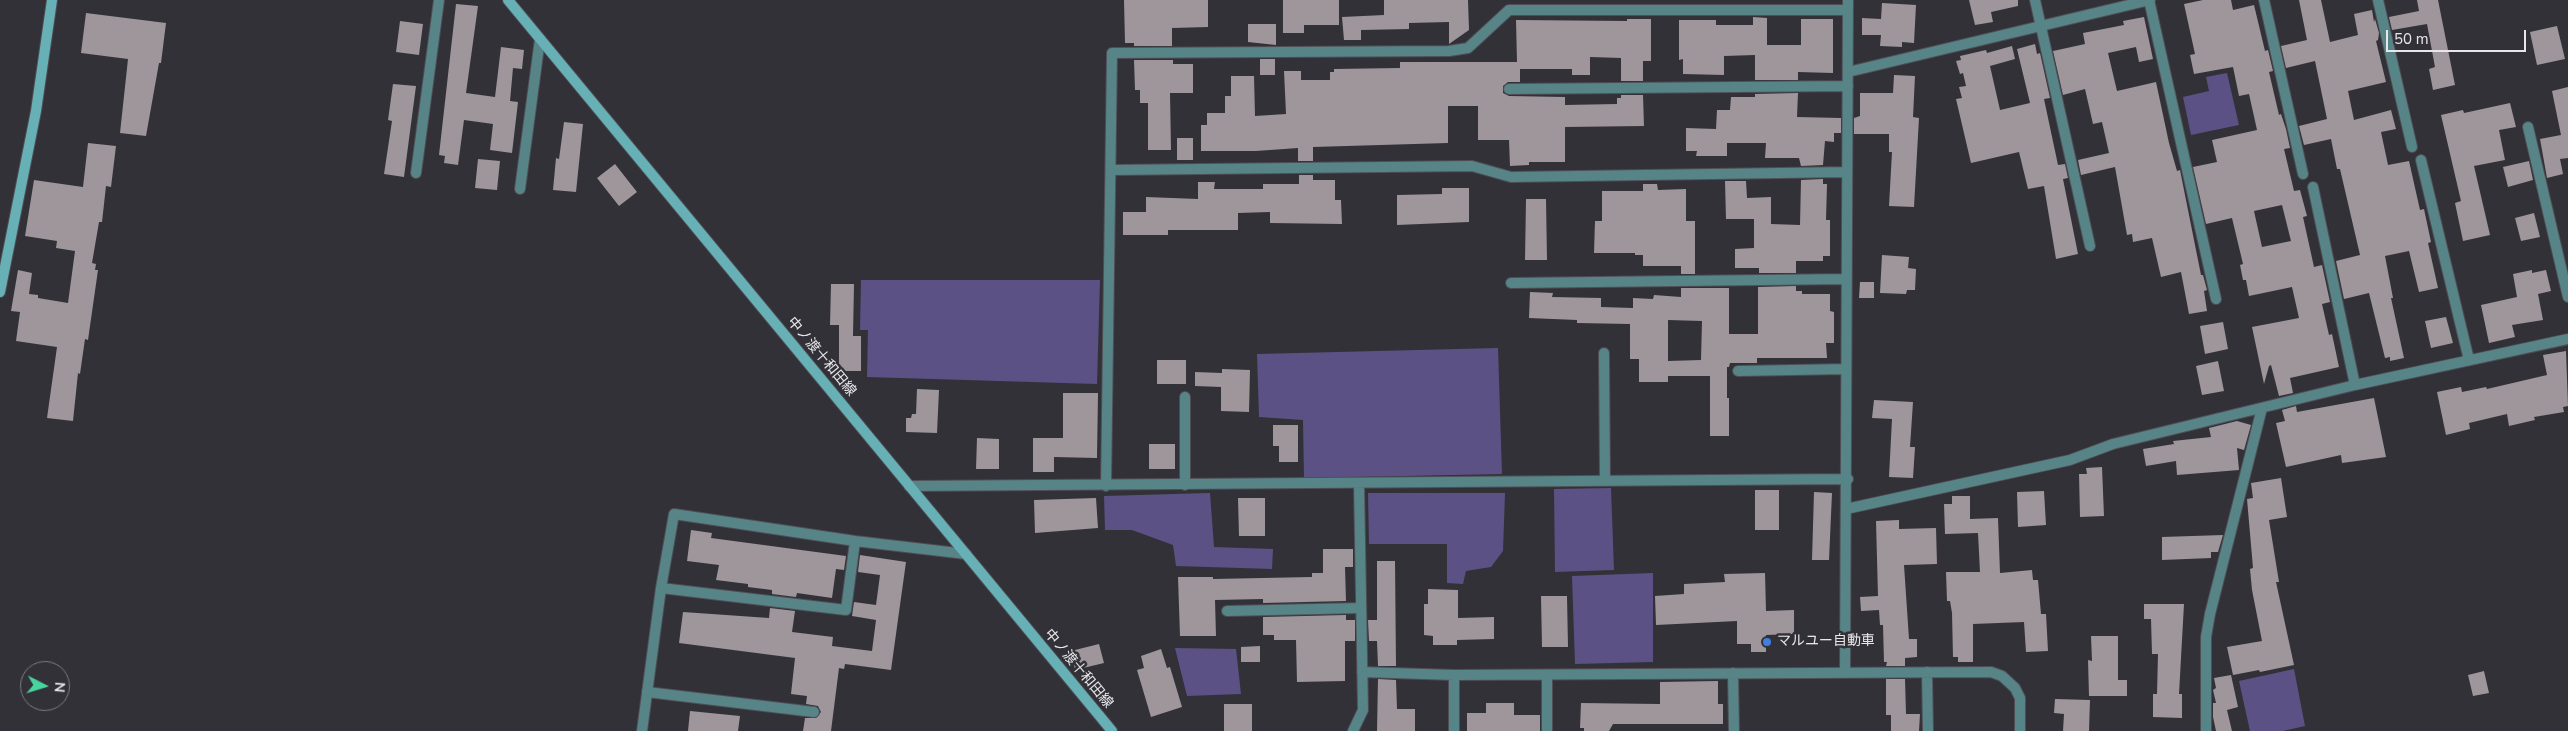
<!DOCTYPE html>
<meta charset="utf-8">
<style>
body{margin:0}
#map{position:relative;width:2568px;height:731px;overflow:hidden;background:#323138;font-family:"Nunito Sans",sans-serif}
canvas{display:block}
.north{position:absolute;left:20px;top:661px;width:50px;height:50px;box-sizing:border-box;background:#323138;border:1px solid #7a7a80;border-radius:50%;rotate:95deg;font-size:14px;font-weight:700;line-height:20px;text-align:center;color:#e7e7eb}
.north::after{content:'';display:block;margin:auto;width:18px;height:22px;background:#48d49d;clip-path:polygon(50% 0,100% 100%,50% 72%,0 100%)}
.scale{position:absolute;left:2386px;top:30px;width:140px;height:22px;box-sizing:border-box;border:2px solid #e7e7eb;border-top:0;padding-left:6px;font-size:15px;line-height:18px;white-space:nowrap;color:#e7e7eb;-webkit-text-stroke:4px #323138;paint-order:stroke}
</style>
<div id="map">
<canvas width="2568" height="731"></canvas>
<div class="north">N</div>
<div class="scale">50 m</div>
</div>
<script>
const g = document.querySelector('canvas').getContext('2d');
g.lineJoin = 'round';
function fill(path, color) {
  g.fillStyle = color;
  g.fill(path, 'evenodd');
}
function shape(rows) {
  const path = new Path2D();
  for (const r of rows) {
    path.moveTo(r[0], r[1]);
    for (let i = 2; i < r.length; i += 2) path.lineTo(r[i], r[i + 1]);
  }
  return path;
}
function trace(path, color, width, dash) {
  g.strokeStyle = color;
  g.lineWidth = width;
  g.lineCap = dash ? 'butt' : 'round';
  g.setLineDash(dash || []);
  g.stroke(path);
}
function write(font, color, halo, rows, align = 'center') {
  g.font = font + ' "Nunito Sans","Noto Sans JP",sans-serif';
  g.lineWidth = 5;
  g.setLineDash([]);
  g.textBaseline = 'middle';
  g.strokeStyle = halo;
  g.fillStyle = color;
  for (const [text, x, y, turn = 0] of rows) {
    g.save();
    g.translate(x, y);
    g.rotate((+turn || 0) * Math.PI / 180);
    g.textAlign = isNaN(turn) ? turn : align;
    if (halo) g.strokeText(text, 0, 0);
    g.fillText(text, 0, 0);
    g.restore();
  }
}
fill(shape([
 [2227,73,2239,125,2191,135,2183,97,2209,91,2206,77],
 [861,280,1100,280,1097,384,867,377,868,330,860,330],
 [1498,348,1502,474,1304,478,1303,420,1259,417,1257,354],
 [1611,488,1614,570,1555,572,1554,489],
 [1210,493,1214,547,1273,549,1272,569,1176,566,1173,545,1132,530,1105,530,1104,496],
 [1368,493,1505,493,1503,551,1491,567,1466,571,1463,584,1447,583,1447,544,1369,544],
 [1653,573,1653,662,1575,664,1572,576],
 [1175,648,1236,649,1241,694,1187,696],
 [2294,669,2305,726,2283,731,2250,731,2239,681]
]), '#5c5184');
fill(shape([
 [1124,0,1208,0,1208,27,1172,28,1172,46,1134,46,1134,43,1125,43],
 [1283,0,1339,0,1339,25,1304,25,1304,33,1283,33],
 [1384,0,1468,0,1469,30,1449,44,1449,22,1409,23,1409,29,1361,30,1361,40,1344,40,1342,17,1384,15],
 [1969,0,2018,0,2018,6,1991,12,1993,22,1975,25],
 [2203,0,2231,0,2233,10,2254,5,2265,51,2268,50,2273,71,2269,72,2279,115,2281,114,2286,129,2290,148,2284,149,2294,191,2300,190,2307,216,2303,217,2314,267,2322,265,2330,302,2322,304,2329,335,2332,334,2339,367,2290,378,2293,393,2279,396,2271,365,2269,366,2264,384,2252,327,2299,318,2292,287,2249,296,2246,280,2243,280,2240,265,2243,264,2232,218,2206,224,2193,167,2217,162,2212,140,2257,130,2249,94,2239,96,2233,67,2194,74,2190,55,2195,54,2184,4],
 [2282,205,2291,241,2262,247,2254,211],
 [2299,0,2321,0,2330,42,2358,35,2354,14,2372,10,2374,22,2375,19,2379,33,2378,40,2376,41,2386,82,2348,91,2354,120,2391,110,2396,129,2381,132,2388,165,2409,161,2420,210,2424,209,2431,242,2428,243,2438,288,2419,292,2409,251,2385,256,2393,298,2391,298,2404,358,2390,361,2390,357,2385,358,2369,293,2344,299,2336,261,2360,255,2340,169,2337,169,2331,139,2304,145,2299,126,2327,119,2315,61,2286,68,2281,46,2307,40],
 [2417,0,2438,0,2455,85,2433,90,2429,69,2435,67,2427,24,2392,30,2389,17,2419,11],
 [1882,3,1916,5,1914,43,1902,42,1902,47,1880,46,1881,35,1862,35,1862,18,1881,19],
 [456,4,478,6,466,93,495,97,501,47,524,50,522,69,513,68,510,101,518,102,512,153,490,150,493,124,464,120,458,165,444,163,445,156,439,155],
 [86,13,166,23,161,63,159,63,146,136,120,133,128,59,81,53],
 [1753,17,1767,18,1767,45,1801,45,1801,19,1833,19,1833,73,1798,72,1798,80,1755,80,1755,55,1724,56,1724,75,1683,74,1683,59,1679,60,1679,20,1716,20,1716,25,1753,25],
 [2144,17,2153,59,2139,62,2136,47,2108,53,2117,91,2156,82,2169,143,2177,171,2180,170,2201,275,2203,275,2207,290,2204,291,2207,311,2189,314,2181,272,2161,277,2152,238,2133,242,2132,234,2127,235,2115,167,2081,175,2078,160,2109,153,2102,122,2093,124,2085,89,2063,95,2053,51,2085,44,2083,33,2124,25,2123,21],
 [1627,19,1651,19,1651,61,1643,61,1643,81,1621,81,1621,58,1590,57,1590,75,1572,75,1572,69,1520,69,1520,82,1508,82,1503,86,1503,93,1509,96,1565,97,1565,105,1617,104,1617,98,1621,98,1621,95,1643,95,1644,126,1565,127,1565,162,1529,162,1529,165,1510,166,1509,140,1478,140,1478,106,1448,106,1448,143,1313,147,1313,161,1298,161,1298,148,1256,151,1201,151,1201,125,1207,125,1207,113,1225,113,1225,96,1231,96,1231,76,1254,76,1255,116,1286,114,1284,71,1301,71,1301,80,1330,80,1330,72,1334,72,1334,69,1400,68,1400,62,1517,62,1516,20,1627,21],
 [400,21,423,24,419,55,396,52],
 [1248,24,1276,24,1276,45,1248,42],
 [2557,26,2565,59,2537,65,2530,32],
 [2035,44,2037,54,2040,53,2050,98,2044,99,2058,165,2065,164,2068,178,2063,179,2078,254,2056,259,2044,186,2028,189,2019,152,1971,163,1956,99,1962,98,1959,87,1966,86,1963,73,1960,74,1956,61,1961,60,1960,56,1986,50,1987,53,2012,46,2015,59,1990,66,2000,110,2030,103,2017,49],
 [1260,59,1275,59,1275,75,1260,75],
 [1134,60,1173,60,1173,64,1193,64,1193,93,1170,93,1171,150,1148,150,1148,103,1140,103,1140,90,1135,90],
 [1894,75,1915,76,1913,117,1919,118,1914,207,1889,206,1892,152,1889,152,1889,134,1854,134,1854,118,1860,116,1860,93,1893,93],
 [393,84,416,86,404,177,384,174,392,121,388,120],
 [2568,87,2568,158,2560,159,2563,174,2547,178,2540,139,2561,135,2552,91],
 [1798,93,1797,117,1841,118,1841,133,1834,133,1834,142,1825,141,1823,165,1801,166,1799,158,1765,158,1766,143,1727,143,1727,156,1696,156,1697,151,1686,151,1686,128,1716,129,1717,110,1730,110,1731,97,1755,97,1755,94],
 [2510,103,2516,127,2499,130,2505,160,2474,166,2490,235,2463,241,2455,203,2461,201,2441,115,2463,110,2464,113],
 [564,122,583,124,576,192,553,190,556,158,559,159],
 [1177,138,1193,138,1193,160,1177,160],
 [88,143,116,146,111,187,106,186,102,222,99,222,92,263,96,264,95,270,98,270,88,340,85,339,80,374,78,373,73,421,47,418,57,347,16,341,20,312,11,311,18,270,32,273,29,294,38,295,38,298,68,303,75,251,56,248,57,241,25,236,34,180,83,187],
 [478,159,500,161,497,190,475,188],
 [2529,161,2533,180,2508,187,2503,167],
 [615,164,637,192,619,206,597,178],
 [1299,175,1313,175,1313,180,1335,180,1335,200,1341,200,1342,224,1270,223,1270,212,1238,213,1238,230,1168,230,1168,235,1123,235,1123,212,1146,212,1146,197,1198,199,1198,182,1215,182,1214,189,1263,189,1263,184,1299,184],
 [1823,179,1823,184,1827,184,1826,220,1830,220,1830,256,1823,256,1823,261,1796,261,1796,273,1759,273,1759,268,1735,268,1735,249,1754,248,1754,219,1726,219,1725,181,1746,181,1747,198,1771,197,1771,224,1800,225,1801,180],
 [1643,184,1657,184,1658,190,1686,189,1686,221,1695,221,1695,274,1681,274,1681,266,1643,266,1643,255,1635,255,1635,253,1594,253,1595,221,1602,221,1602,191,1643,191],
 [1442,188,1469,188,1469,222,1397,225,1397,195,1442,194],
 [1526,199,1546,199,1547,260,1525,260],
 [2534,213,2540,237,2521,241,2515,218],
 [1882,255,1909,257,1908,268,1916,269,1915,290,1907,290,1906,294,1880,293],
 [2532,270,2532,273,2546,270,2551,291,2538,294,2543,320,2512,325,2515,337,2489,343,2481,305,2517,297,2513,274],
 [1860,282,1874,282,1874,298,1859,298],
 [831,284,854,284,853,336,861,336,861,371,839,371,839,325,830,325],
 [1796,286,1796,291,1802,291,1802,294,1830,294,1830,311,1834,312,1834,343,1826,343,1827,358,1757,358,1757,363,1730,363,1729,367,1727,367,1727,398,1729,398,1729,436,1710,436,1710,376,1668,376,1668,382,1639,382,1639,359,1630,359,1630,324,1577,323,1577,320,1529,318,1530,292,1553,293,1552,297,1601,298,1601,307,1633,308,1633,298,1653,299,1654,295,1681,297,1681,288,1729,288,1729,334,1758,334,1758,287],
 [1668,320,1702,321,1701,360,1668,361],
 [2446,317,2453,343,2431,348,2425,321],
 [2223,322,2228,349,2205,354,2200,326],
 [2566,351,2568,406,2563,407,2564,412,2534,417,2535,420,2509,426,2507,414,2469,423,2470,429,2446,435,2437,392,2461,387,2462,392,2486,387,2487,389,2547,375,2543,355],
 [1157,360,1186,360,1186,384,1157,384],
 [2218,361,2224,391,2202,395,2196,366],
 [1222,369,1250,370,1249,412,1221,411,1221,387,1195,386,1195,372,1222,373],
 [917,389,939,390,937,433,906,432,906,418,911,418,912,414,916,414],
 [1063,393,1098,393,1097,458,1054,457,1054,472,1033,472,1033,438,1063,438],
 [2374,398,2386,457,2342,463,2341,455,2286,467,2276,423,2285,421,2282,410,2296,406,2297,412],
 [1874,400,1913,402,1910,447,1915,447,1913,478,1889,477,1892,419,1872,418],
 [2237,421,2251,425,2244,450,2237,448,2239,470,2177,475,2176,461,2146,466,2143,449,2174,444,2173,441,2211,437,2209,428],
 [1273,425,1298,425,1298,462,1279,462,1279,446,1273,446],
 [977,438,999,439,999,469,976,469],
 [1149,444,1175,444,1175,469,1149,469],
 [2102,467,2104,516,2080,517,2079,474,2087,474,2086,468],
 [2281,478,2287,517,2269,520,2279,582,2276,582,2294,665,2260,672,2259,670,2233,675,2227,647,2262,641,2252,590,2250,569,2253,568,2247,499,2253,498,2251,483],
 [1755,490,1779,490,1779,530,1755,530],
 [2044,491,2046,525,2018,527,2017,492],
 [1814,492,1832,493,1829,560,1812,560],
 [1952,496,1970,496,1970,519,1998,518,2000,573,2032,570,2033,580,2038,580,2041,614,2046,614,2048,651,2026,652,2024,622,1973,624,1973,662,1958,662,1958,657,1953,657,1952,613,1950,601,1947,601,1946,572,1980,572,1978,533,1945,534,1944,504,1952,504],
 [1096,498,1098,528,1035,533,1034,500],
 [1238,498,1265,498,1265,536,1239,536],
 [1899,520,1899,529,1936,528,1937,564,1904,565,1909,639,1917,639,1917,657,1905,658,1905,666,1886,666,1887,662,1884,662,1883,625,1880,625,1879,610,1861,611,1860,597,1878,596,1876,521],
 [691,530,712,533,711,538,846,556,844,570,836,569,832,598,797,593,796,597,772,594,772,590,748,587,748,584,716,580,719,565,687,561],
 [2223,535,2218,552,2211,552,2211,558,2162,560,2162,537],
 [1323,549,1353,549,1353,567,1345,567,1346,601,1263,603,1263,599,1215,600,1216,636,1180,636,1178,577,1213,577,1213,579,1312,577,1312,573,1323,573],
 [860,555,906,562,891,670,845,664,844,669,839,668,831,731,803,731,805,718,816,718,821,712,818,706,806,704,807,696,791,694,795,658,679,643,683,612,769,618,770,608,795,611,792,632,833,637,832,646,872,651,876,620,852,616,854,602,876,605,880,575,858,572],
 [1377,561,1395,561,1396,666,1378,666,1377,641,1369,641,1368,620,1377,620],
 [1765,573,1766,611,1794,610,1794,634,1766,635,1766,652,1751,652,1751,644,1737,644,1737,621,1656,625,1655,596,1684,594,1684,584,1725,582,1724,574],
 [1428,589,1458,590,1458,618,1494,617,1494,639,1457,640,1457,645,1433,645,1433,636,1424,635,1424,604,1428,604],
 [1541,596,1567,596,1568,647,1542,647],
 [2144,604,2184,604,2179,694,2182,694,2182,718,2153,717,2153,694,2157,694,2158,654,2152,654,2151,619,2144,619],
 [1346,615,1346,620,1355,620,1355,641,1345,641,1345,681,1297,682,1296,640,1274,640,1274,635,1263,635,1263,617],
 [2091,636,2118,636,2118,680,2127,680,2127,696,2089,696,2088,660,2092,661],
 [1099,644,1104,663,1075,670,1071,651],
 [1260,646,1260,662,1241,662,1241,647],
 [1161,649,1167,668,1170,667,1182,707,1151,717,1137,670,1144,668,1141,656],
 [2484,671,2489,693,2473,696,2468,675],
 [2231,675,2238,707,2227,710,2232,731,2216,731,2213,717,2213,703,2216,703,2213,690,2216,688,2214,678],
 [1378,679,1396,680,1397,709,1415,709,1415,731,1377,731],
 [1886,679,1905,679,1906,714,1920,714,1919,731,1891,731,1891,715,1886,715],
 [1718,681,1718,704,1723,704,1723,724,1613,724,1609,731,1584,731,1584,728,1580,728,1581,703,1660,704,1660,682],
 [2055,699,2090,700,2089,731,2063,731,2064,714,2054,713],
 [1486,703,1514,703,1514,715,1540,715,1540,731,1467,731,1467,713,1486,713],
 [1224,704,1252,704,1252,731,1224,731],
 [690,711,740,716,738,731,688,731]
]), '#9e969a');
const lane = shape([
 [1185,485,1185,397],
 [1227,611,1361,608],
 [647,692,814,712]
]);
const street = shape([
 [2035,0,2090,246],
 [2149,0,2216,299],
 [2264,0,2303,174],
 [2378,0,2412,147],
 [1848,72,2150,0],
 [1509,89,1848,86],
 [2528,127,2568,297],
 [2421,160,2469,360],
 [1112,170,1472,166,1511,177,1847,172],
 [416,173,439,0],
 [2313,187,2355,385],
 [520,189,540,39],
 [1511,283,1846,279],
 [1604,353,1605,481],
 [1738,371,1846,369],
 [909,486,1848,479],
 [1106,486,1112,53,1449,51,1468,48,1509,10,1848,10],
 [1846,509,2070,460,2113,444,2355,385,2568,339],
 [661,588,846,610,855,541],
 [1362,672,1454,675,1991,672,2002,676,2015,688,2020,698,2020,731],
 [1845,672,1848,0],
 [1927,672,1928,731],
 [1733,673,1734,731],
 [1454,675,1454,731],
 [1547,675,1547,731],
 [642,731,661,588,674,514,855,541,966,554],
 [1353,731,1363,710,1359,484],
 [2206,731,2206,637,2210,614,2262,408]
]);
const secondary = shape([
 [508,0,1112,731],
 [0,292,36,111,52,0]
]);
trace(lane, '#4f4e55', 12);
trace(street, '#4f4e55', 12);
trace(secondary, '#4f4e55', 12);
trace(lane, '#578487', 10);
trace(street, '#578487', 10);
trace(secondary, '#67b1b6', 10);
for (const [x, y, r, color] of [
 [1767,642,5,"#3f7fe0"]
]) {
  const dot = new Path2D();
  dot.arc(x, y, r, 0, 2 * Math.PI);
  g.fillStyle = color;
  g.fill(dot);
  trace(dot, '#323138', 2);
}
write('14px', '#e7e7eb', '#323138', [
 ["中ノ渡十和田線",821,357,50],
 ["中ノ渡十和田線",1078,669,50]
]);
write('14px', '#e7e7eb', '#323138', [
 ["マルユー自動車",1777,642]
], 'left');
</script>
